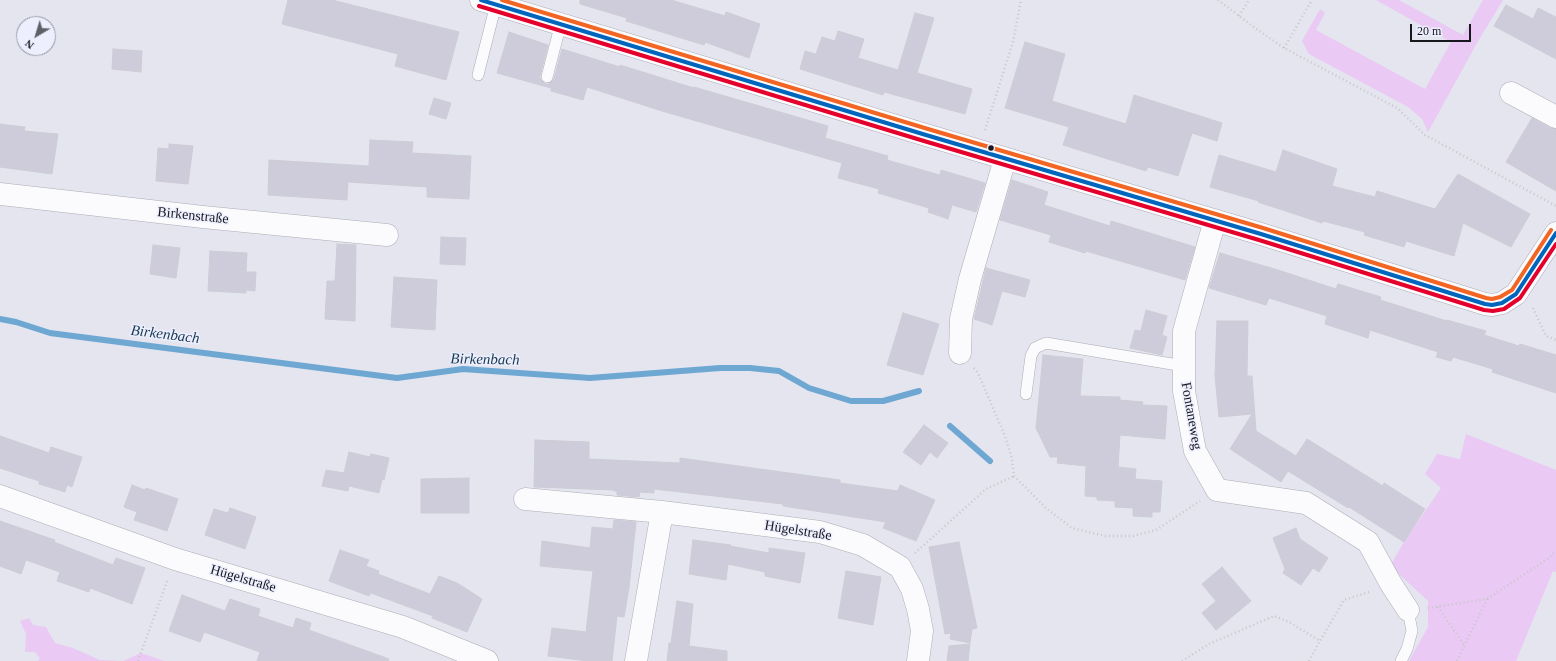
<!DOCTYPE html>
<meta charset="utf-8">
<style>
body{margin:0}
#map{position:relative;width:1556px;height:661px;overflow:hidden;background:#e4e5ef;font-family:"Times New Roman",serif}
canvas{display:block}
.north{position:absolute;left:16px;top:16px;width:40px;height:40px;box-sizing:border-box;background:#edeffe;border:1px solid #9799a4;border-radius:50%;rotate:218deg;font-size:11px;font-weight:700;line-height:16px;text-align:center;color:#17171e}
.north::after{content:'';display:block;margin:auto;width:14px;height:18px;background:#5f5f67;clip-path:polygon(50% 0,100% 100%,50% 72%,0 100%)}
.scale{position:absolute;left:1410px;top:24px;width:61px;height:18px;box-sizing:border-box;border:2px solid #17171e;border-top:0;padding-left:5px;font-size:12px;line-height:14px;white-space:nowrap;color:#17171e;-webkit-text-stroke:3px #edeffe;paint-order:stroke}
</style>
<div id="map">
<canvas width="1556" height="661"></canvas>
<div class="north">N</div>
<div class="scale">20 m</div>
</div>
<script>
const g = document.querySelector('canvas').getContext('2d');
g.lineJoin = 'round';
function fill(path, color) {
  g.fillStyle = color;
  g.fill(path, 'evenodd');
}
function shape(rows) {
  const path = new Path2D();
  for (const r of rows) {
    path.moveTo(r[0], r[1]);
    for (let i = 2; i < r.length; i += 2) path.lineTo(r[i], r[i + 1]);
  }
  return path;
}
function trace(path, color, width, dash) {
  g.strokeStyle = color;
  g.lineWidth = width;
  g.lineCap = dash ? 'butt' : 'round';
  g.setLineDash(dash || []);
  g.stroke(path);
}
function write(font, color, halo, rows, align = 'center') {
  g.font = font + ' "Times New Roman",serif';
  g.lineWidth = 3;
  g.setLineDash([]);
  g.textBaseline = 'middle';
  g.strokeStyle = halo;
  g.fillStyle = color;
  for (const [text, x, y, turn = 0] of rows) {
    g.save();
    g.translate(x, y);
    g.rotate((+turn || 0) * Math.PI / 180);
    g.textAlign = isNaN(turn) ? turn : align;
    if (halo) g.strokeText(text, 0, 0);
    g.fillText(text, 0, 0);
    g.restore();
  }
}
fill(shape([
 [1376,0,1399,0,1463,35,1483,0,1503,0,1477,43,1428,132,1422,119,1408,107,1309,54,1302,41,1320,9,1325,13,1316,30,1425,89,1451,42],
 [1466,434,1556,470,1556,572,1553,571,1516,661,1409,661,1428,627,1428,601,1390,566,1404,542,1441,488,1425,474,1437,454,1460,459],
 [29,618,33,625,46,627,55,643,73,648,100,660,123,661,141,653,164,661,38,661,40,658,35,652,25,652,26,634,20,621]
]), '#eac9f4');
trace(shape([
 [0,319,16,322,50,333,397,378,463,369,590,378,720,368,750,368,779,371,809,388,851,401,883,401,919,391],
 [950,426,990,461]
]), '#6da7d2', 6);
const building = shape([
 [288,0,332,0,459,32,446,80,395,66,398,54,282,24,288,0],
 [580,0,671,0,725,16,726,12,760,24,749,58,705,42,704,45,626,21,627,18,580,4,580,0],
 [1506,5,1533,19,1538,8,1556,17,1556,59,1494,26,1506,5],
 [915,13,934,18,917,73,972,89,965,114,884,92,883,95,800,69,805,51,816,54,822,37,835,41,838,31,864,39,858,58,898,70,915,13],
 [509,32,548,45,540,76,540,79,545,84,549,84,554,79,562,49,620,67,620,65,694,88,694,87,828,126,825,138,888,156,887,160,940,175,941,170,985,183,976,212,952,205,948,219,928,212,929,208,878,193,879,189,838,178,842,163,662,111,587,87,583,100,551,91,551,88,497,73,509,32],
 [1025,42,1065,54,1052,101,1126,124,1134,95,1222,123,1217,141,1192,133,1178,176,1148,167,1146,171,1063,145,1069,127,1005,108,1025,42],
 [113,49,142,51,141,72,112,69,113,49],
 [434,98,451,103,446,119,429,114,434,98],
 [1532,118,1550,128,1556,129,1556,191,1506,162,1532,118],
 [0,124,25,127,24,131,58,134,52,174,0,167,0,124],
 [370,140,413,142,412,153,471,156,469,199,427,197,427,187,348,182,347,200,268,195,269,160,369,166,370,140],
 [169,144,193,146,188,184,156,181,158,148,169,149,169,144],
 [1283,150,1337,169,1332,186,1375,197,1377,191,1435,209,1458,174,1530,214,1511,247,1463,223,1454,256,1406,241,1404,247,1364,235,1365,232,1323,221,1322,223,1258,202,1259,201,1210,187,1219,155,1276,172,1283,150],
 [1012,180,1048,192,1044,205,1110,226,1111,221,1195,247,1185,280,1086,251,1085,253,1049,242,1051,235,1000,220,1012,180],
 [441,237,466,238,465,265,440,264,441,237],
 [337,244,356,245,355,321,325,319,327,281,335,281,337,244],
 [153,245,180,248,176,278,150,274,153,245],
 [210,251,247,253,246,272,256,272,255,291,246,290,246,293,208,291,210,251],
 [1220,253,1278,270,1336,289,1338,284,1381,297,1380,300,1447,321,1447,320,1486,331,1484,335,1519,346,1520,344,1556,355,1556,393,1492,372,1493,369,1453,357,1451,361,1436,357,1438,352,1370,330,1368,338,1325,324,1327,316,1269,298,1266,305,1209,288,1220,253],
 [986,268,1030,280,1025,297,1002,291,992,325,974,319,986,268],
 [394,277,437,280,435,330,391,327,394,277],
 [1146,310,1167,316,1162,335,1167,337,1162,355,1130,348,1135,330,1141,331,1146,310],
 [903,313,939,324,923,375,887,365,903,313],
 [1217,321,1248,321,1247,376,1252,376,1256,431,1296,456,1307,439,1383,486,1384,483,1425,509,1404,542,1349,507,1348,508,1288,471,1281,482,1230,449,1252,414,1219,417,1215,376,1217,321],
 [1043,355,1083,359,1080,396,1120,397,1120,400,1143,402,1142,405,1167,406,1165,439,1120,435,1118,467,1136,469,1135,479,1162,481,1160,512,1152,512,1152,517,1133,516,1133,508,1115,507,1115,501,1097,500,1097,497,1085,496,1086,466,1057,463,1058,457,1050,457,1036,428,1043,355],
 [924,425,948,443,937,458,930,452,921,465,903,452,924,425],
 [0,436,49,453,51,447,82,457,72,487,67,485,65,492,39,484,39,481,0,468,0,436],
 [535,440,589,442,589,459,680,463,680,458,840,480,840,483,898,491,900,485,935,500,916,541,883,528,886,522,783,506,783,504,654,489,654,493,640,492,639,497,617,495,617,491,614,491,614,490,534,487,535,440],
 [349,452,370,457,371,454,389,458,384,480,382,479,379,493,349,486,348,491,322,486,326,470,344,473,349,452],
 [469,478,469,513,421,513,421,479,469,478],
 [132,485,145,490,146,488,178,499,167,531,134,520,137,512,124,507,132,485],
 [230,508,256,517,245,549,205,535,214,509,228,513,230,508],
 [614,520,636,522,629,588,624,617,617,616,612,661,588,661,548,656,552,628,586,632,593,571,540,566,542,541,590,548,592,527,613,529,614,520],
 [0,521,55,540,54,542,113,565,116,558,145,568,132,604,90,588,89,592,57,581,60,572,26,560,21,574,0,566,0,521],
 [1296,528,1300,539,1328,558,1319,572,1313,568,1301,585,1283,573,1285,569,1273,538,1296,528],
 [693,540,731,545,730,546,769,553,769,548,805,553,800,583,765,576,765,572,728,564,726,580,689,574,693,540],
 [959,542,977,628,972,629,970,643,950,639,951,633,945,634,929,547,959,542],
 [340,550,369,560,366,566,379,571,378,574,430,594,439,576,457,583,482,599,467,632,432,618,433,616,371,593,369,596,329,581,340,550],
 [1222,567,1251,601,1216,630,1202,613,1216,601,1202,584,1222,567],
 [846,571,881,577,873,625,838,618,846,571],
 [182,595,225,611,230,599,260,609,258,616,293,628,296,618,311,623,309,630,389,659,388,661,257,661,260,652,204,632,200,642,169,631,182,595],
 [677,601,693,604,689,646,727,651,727,661,667,661,669,643,671,643,677,601],
 [970,644,968,661,947,661,949,646,970,644]
]);
fill(building, '#ceccda');
trace(building, '#ccccd4', 1);
const service = shape([
 [478,75,496,4],
 [547,77,561,23],
 [1026,394,1031,356,1035,348,1046,343,1184,366],
 [1401,661,1407,649,1412,631,1408,610]
]);
const minor = shape([
 [481,0,926,135,1261,234,1485,304,1492,305,1502,303,1516,294,1556,233],
 [1511,93,1556,117],
 [0,194,203,217,387,235],
 [1215,220,1184,331,1184,391,1195,451,1217,490,1306,503,1368,542,1391,584,1408,610],
 [960,353,961,319,970,279,1005,159],
 [0,496,175,559,403,627,487,661],
 [525,499,662,512],
 [636,661,662,512,820,532,863,545,900,567,912,589,918,609,922,631,918,661]
]);
trace(service, '#abacb4', 12);
trace(minor, '#abacb4', 23);
trace(shape([
 [1218,0,1255,28,1284,48,1397,108,1425,135,1556,206],
 [1239,16,1249,0],
 [1284,48,1312,0],
 [985,130,1013,42,1021,0],
 [1533,308,1546,336,1556,340],
 [974,368,978,373,1005,436,1012,459,1014,476,1047,509,1072,528,1105,536,1133,536,1156,530,1200,501],
 [915,553,986,489,1014,476],
 [1438,607,1464,645],
 [1428,608,1487,599,1549,558,1556,551],
 [138,661,168,579],
 [1182,661,1209,644,1274,616,1289,622,1320,641,1344,600,1372,591],
 [1309,661,1320,641],
 [1457,661,1487,599]
]), '#c7c7ca', 2.5, [1, 3]);
trace(service, '#fbfbfd', 11);
trace(minor, '#fbfbfd', 22);
trace(shape([
 [481,0,926,135,1261,234,1485,304,1492,305,1502,303,1516,294,1556,233]
]), '#0065bd', 4);
trace(shape([
 [479,6,924,141,1259,240,1484,310,1493,311,1504,309,1520,298,1556,244]
]), '#e4002b', 4);
trace(shape([
 [502,0,928,129,1263,228,1486,298,1492,299,1500,297,1512,290,1551,230]
]), '#f26522', 4);
for (const [x, y, r, color] of [
 [991,148,3.5,"#17171e"]
]) {
  const dot = new Path2D();
  dot.arc(x, y, r, 0, 2 * Math.PI);
  g.fillStyle = color;
  g.fill(dot);
  trace(dot, '#edeffe', 1.5);
}
write('14px', '#17171e', '#edeffe', [
 ["Birkenstraße",193,216,6],
 ["Fontaneweg",1191,416,80],
 ["Hügelstraße",798,531,9],
 ["Hügelstraße",243,579,16]
]);
write('italic 15px', '#163951', '#edeffe', [
 ["Birkenbach",165,335,7],
 ["Birkenbach",485,360,1]
]);
</script>
